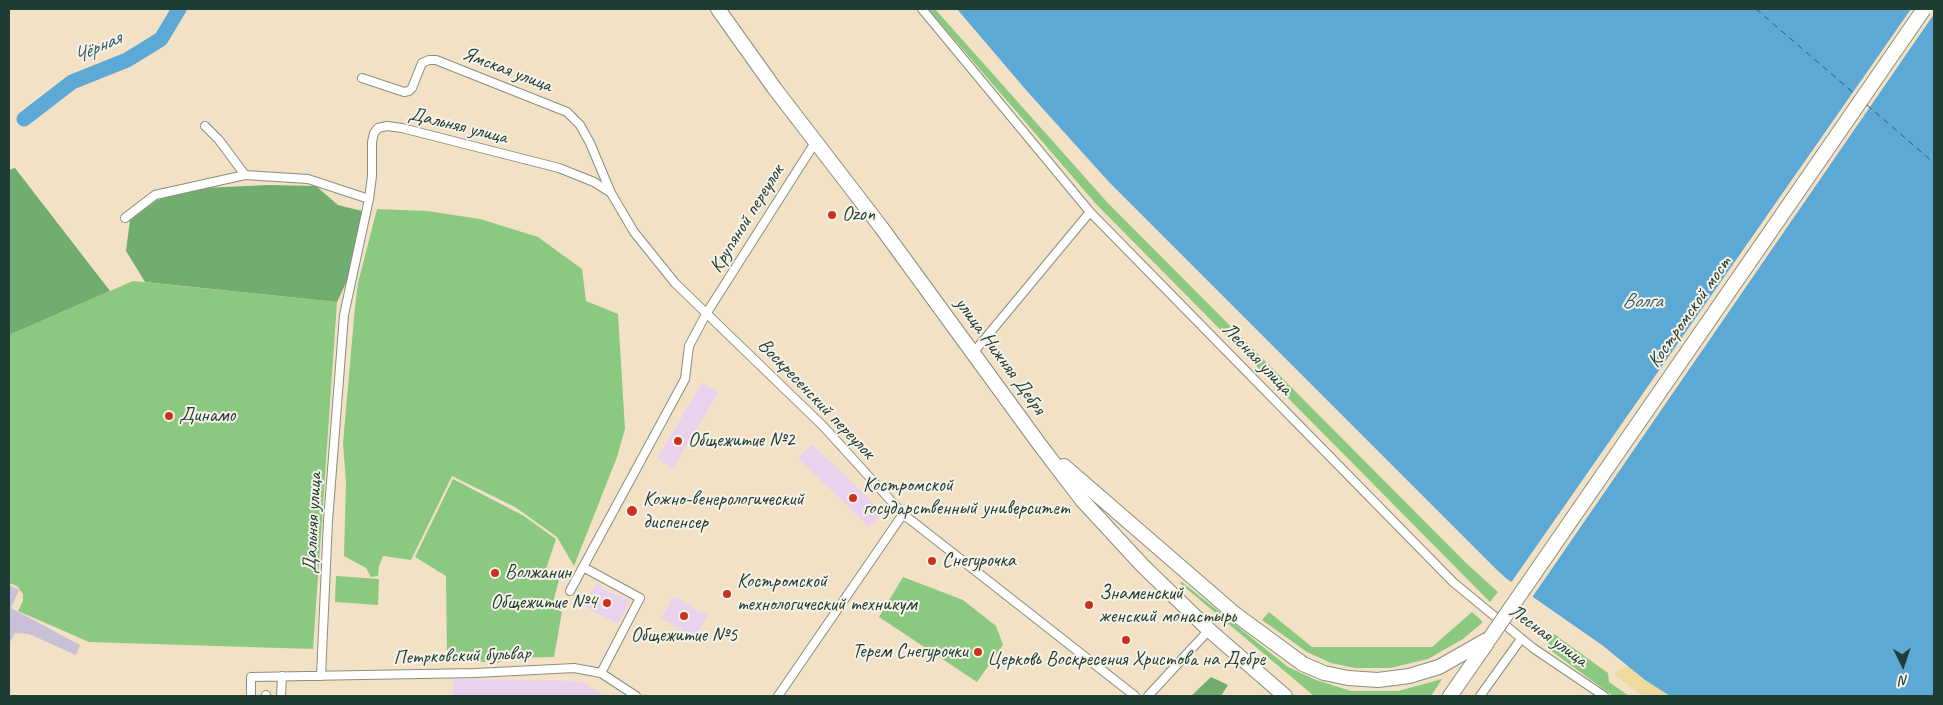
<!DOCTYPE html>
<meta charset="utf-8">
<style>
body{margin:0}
#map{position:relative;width:1943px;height:705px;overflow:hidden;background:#f2e1c5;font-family:Caveat,sans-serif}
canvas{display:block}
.frame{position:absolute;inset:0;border:10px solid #1f3d34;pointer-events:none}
.north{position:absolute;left:1878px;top:640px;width:50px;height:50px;-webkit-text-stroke:4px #f7f3e8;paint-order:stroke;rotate:176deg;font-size:14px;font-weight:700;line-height:20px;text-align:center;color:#1f3d34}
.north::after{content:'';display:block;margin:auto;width:18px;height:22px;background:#1f3d34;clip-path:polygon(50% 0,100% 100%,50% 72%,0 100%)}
</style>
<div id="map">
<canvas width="1943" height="705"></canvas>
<div class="frame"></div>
<div class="north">N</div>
</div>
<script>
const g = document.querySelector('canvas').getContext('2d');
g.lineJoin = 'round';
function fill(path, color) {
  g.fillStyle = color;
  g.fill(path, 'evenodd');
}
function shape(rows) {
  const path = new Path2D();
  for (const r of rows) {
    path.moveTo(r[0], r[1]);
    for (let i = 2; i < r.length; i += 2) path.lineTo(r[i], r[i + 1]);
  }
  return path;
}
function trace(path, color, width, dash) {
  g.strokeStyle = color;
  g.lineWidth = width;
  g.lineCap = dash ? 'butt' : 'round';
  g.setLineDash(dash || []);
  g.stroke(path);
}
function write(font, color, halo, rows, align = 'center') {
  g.font = font + ' Caveat,sans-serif';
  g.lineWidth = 4;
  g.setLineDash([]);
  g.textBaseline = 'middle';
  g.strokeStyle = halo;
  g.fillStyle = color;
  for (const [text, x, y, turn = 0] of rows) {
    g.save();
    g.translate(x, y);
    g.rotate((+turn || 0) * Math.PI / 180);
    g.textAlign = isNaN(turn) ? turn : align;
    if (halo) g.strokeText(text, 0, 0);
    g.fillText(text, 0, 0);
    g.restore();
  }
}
fill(shape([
 [702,383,718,393,673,468,657,459],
 [812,444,883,512,869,527,798,458],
 [596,583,602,586,601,588,630,601,618,624,584,606],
 [674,596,701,613,702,611,708,614,695,637,661,618],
 [454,679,581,681,605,696,453,696]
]), '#e8d2ee');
fill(shape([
 [9,585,19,590,11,608,80,645,76,655,29,634,15,633,9,644]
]), '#c9bfd7');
fill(shape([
 [928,9,935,9,1106,201,1465,562,1498,592,1490,602,1096,204],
 [377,209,427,211,480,219,538,237,582,269,586,301,618,314,625,429,617,457,574,566,557,537,515,507,452,476,411,560,383,556,379,566,378,576,371,577,366,568,344,556,346,483,343,443,355,307,358,283],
 [133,281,337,302,313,649,89,642,18,611,23,601,23,594,17,586,9,583,9,335],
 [453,479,524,516,556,539,546,569,559,580,552,606,562,612,554,657,508,658,498,663,447,659,446,576,415,557],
 [336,576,379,579,378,605,335,602],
 [903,577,963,600,996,626,1003,645,977,682,879,617],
 [1182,582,1288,667,1316,680,1351,691,1398,691,1442,679,1431,696,1314,696,1180,583],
 [1269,612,1312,647,1432,647,1472,612,1483,622,1463,639,1428,659,1390,668,1355,668,1331,663,1307,652,1262,620],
 [1554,634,1608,673,1609,682,1629,696,1613,696,1546,647]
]), '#8bc980');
fill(shape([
 [15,168,110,291,9,335,9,170],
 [269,185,316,186,338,205,362,211,347,281,337,302,145,282,126,251,130,220,157,200,202,188],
 [1211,677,1228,685,1221,696,1191,696]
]), '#70ad6e');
fill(shape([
 [1629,666,1645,680,1670,696,1643,696,1614,675,1617,671]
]), '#eeda9e');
fill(shape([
 [957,9,1934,9,1934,696,1670,696,1645,680,1602,645,1507,579,1497,570,1109,182,1026,90]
]), '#5da9d6');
fill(shape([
 [1911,9,1934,9,1934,14,1531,599,1510,584]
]), '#f2e1c5');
trace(shape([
 [24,119,72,82,127,60,161,39,179,9]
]), '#5da9d6', 15);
trace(shape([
 [1756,9,1856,95],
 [1867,105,1934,163]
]), '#325d65', 1, [6, 5]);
const street = shape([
 [922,9,1090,212,1453,582,1533,648,1604,696],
 [362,78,404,92,409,91,412,88,422,63,429,60,436,60,567,112,580,125,590,143,611,193],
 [205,126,219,140,245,175],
 [125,218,155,195,245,175,308,179,369,199],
 [973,353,1090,212],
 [583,567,640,598,601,673],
 [570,591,685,379,689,346,706,314,816,141],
 [321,676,328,521,344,315,369,199,372,176,372,142,374,133,378,128,387,126,402,128,559,168,594,182,611,193,634,232,675,283,823,426,903,514,1135,696],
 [251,696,251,677,476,673,574,668,601,673,636,696],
 [266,696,266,695],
 [281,696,282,676],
 [778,696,903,514],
 [1148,696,1209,630],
 [1480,696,1521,639]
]);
const highway = shape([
 [718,9,775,89,881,227,1040,445,1082,500,1142,565,1209,630,1285,696],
 [1064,466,1235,614,1303,664,1324,673,1348,678,1378,680,1409,676,1439,667,1490,638],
 [1450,696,1487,643]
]);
trace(street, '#888f7c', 10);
trace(highway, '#888f7c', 16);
trace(street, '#fff', 8);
trace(highway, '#fff', 14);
const highwayBridge = shape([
 [1490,638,1924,9]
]);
trace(highwayBridge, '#888f7c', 16, []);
trace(highwayBridge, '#fff', 14);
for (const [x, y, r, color] of [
 [832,215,5,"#c8321e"],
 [169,416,5,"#c8321e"],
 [678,441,5,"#c8321e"],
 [853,498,5,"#c8321e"],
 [632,511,6,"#c8321e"],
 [932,561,5,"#c8321e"],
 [495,573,5,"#c8321e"],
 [727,594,5,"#c8321e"],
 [607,603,5,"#c8321e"],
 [1089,605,5,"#c8321e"],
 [684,616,5,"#c8321e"],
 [1126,640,5,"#c8321e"],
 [978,652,5,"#c8321e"]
]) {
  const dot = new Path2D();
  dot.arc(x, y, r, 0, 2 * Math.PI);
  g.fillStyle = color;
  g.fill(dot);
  trace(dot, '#f7f3e8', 2);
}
write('20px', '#1f3d34', '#f7f3e8', [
 ["Ямская улица",507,70,21],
 ["Дальняя улица",458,126,14],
 ["Крупяной переулок",747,219,-58],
 ["Костромской мост",1690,312,-55],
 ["улица Нижняя Дебря",1000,356,54],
 ["Лесная улица",1257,359,46],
 ["Воскресенский переулок",816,399,46],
 ["Дальняя улица",313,523,-87],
 ["Лесная улица",1548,636,36],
 ["Петрковский бульвар",462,656,-2]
]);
write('20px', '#1f3d34', '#f7f3e8', [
 ["Ozon",842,215],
 ["Динамо",179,416],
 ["Общежитие №2",688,441],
 ["Костромской",863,486],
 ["государственный университет",863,509],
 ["Кожно-венерологический",643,500],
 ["диспенсер",643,523],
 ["Снегурочка",942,561],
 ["Волжанин",505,573],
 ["Костромской",737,582],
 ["технологический техникум",737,605],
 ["Знаменский",1099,594],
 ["женский монастырь",1099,617],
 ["Общежитие №4",597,603,"right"],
 ["Общежитие №5",684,636,"center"],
 ["Терем Cнегурочки",968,652,"right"],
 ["Церковь Воскресения Христова на Дебре",1126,660,"center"]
], 'left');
write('italic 21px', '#325d65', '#f7f3e8', [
 ["Чёрная",97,48,-24],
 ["Волга",1642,301]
]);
</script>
